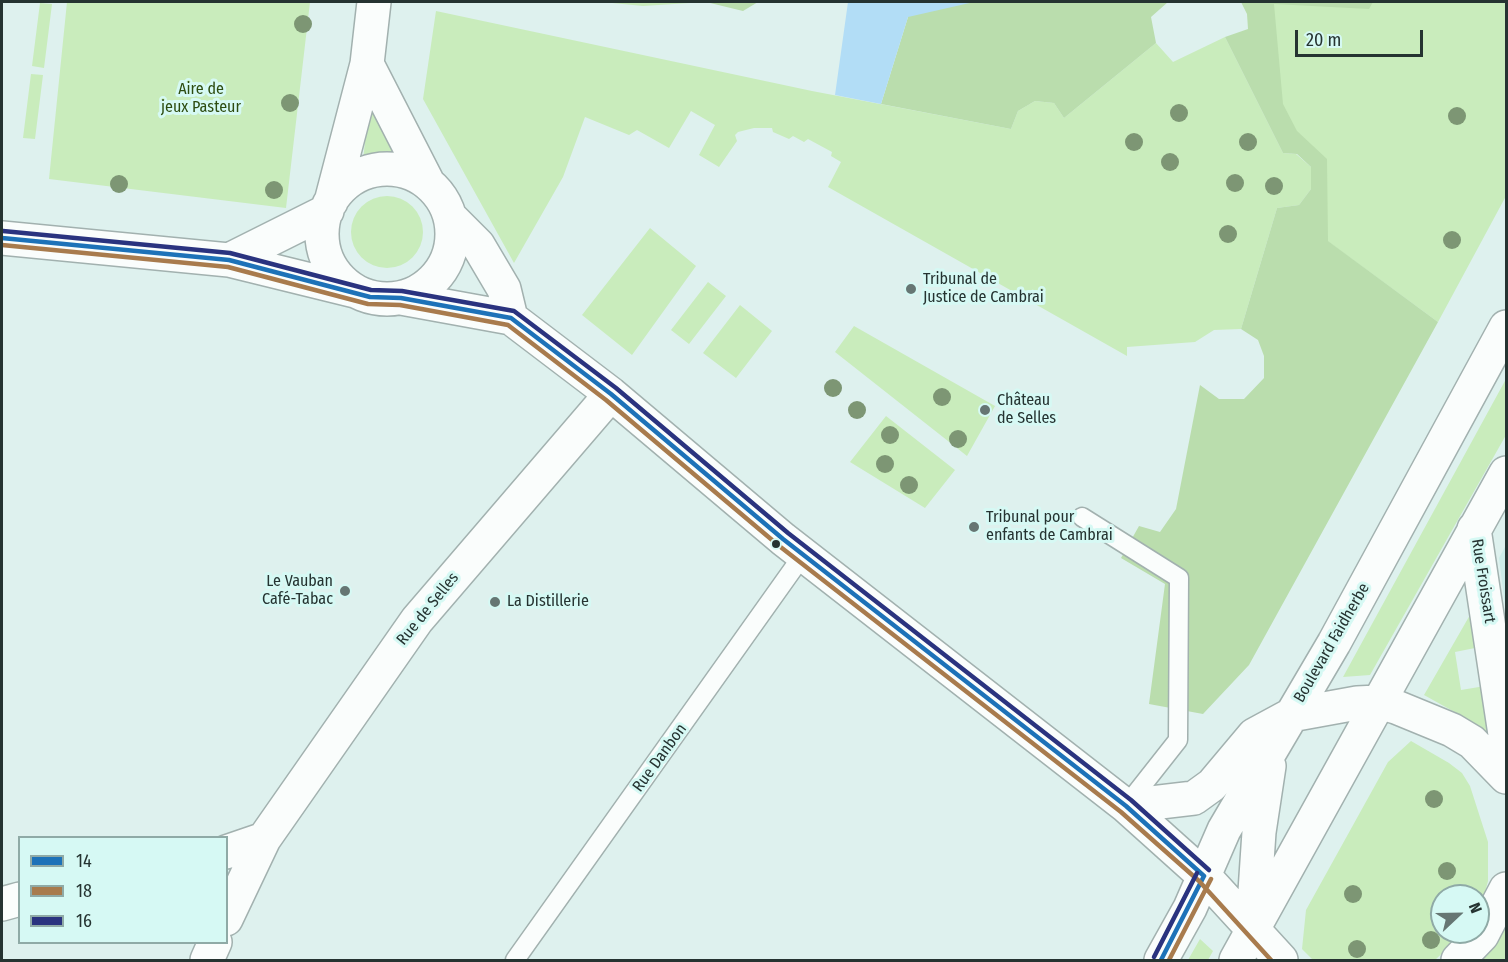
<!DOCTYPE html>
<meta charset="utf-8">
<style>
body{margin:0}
#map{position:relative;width:1508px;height:962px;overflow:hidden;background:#def1ee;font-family:"Fira Sans Condensed",sans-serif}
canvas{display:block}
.frame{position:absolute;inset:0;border:3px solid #253331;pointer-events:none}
.legend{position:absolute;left:18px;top:836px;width:210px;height:108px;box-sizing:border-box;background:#d6f9f4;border:2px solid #8faaa6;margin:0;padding:8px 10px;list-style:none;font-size:18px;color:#253331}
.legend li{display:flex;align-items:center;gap:12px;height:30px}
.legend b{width:30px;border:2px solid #8faaa6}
.north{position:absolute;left:1430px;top:884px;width:60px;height:60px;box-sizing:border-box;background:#d6f9f4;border:2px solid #8faaa6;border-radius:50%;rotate:68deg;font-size:16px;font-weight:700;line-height:24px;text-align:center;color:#253331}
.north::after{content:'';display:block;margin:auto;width:21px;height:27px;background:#667673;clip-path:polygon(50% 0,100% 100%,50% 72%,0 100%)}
.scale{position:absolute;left:1295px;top:30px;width:128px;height:27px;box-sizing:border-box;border:3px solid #253331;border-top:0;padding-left:8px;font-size:18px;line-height:21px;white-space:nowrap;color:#253331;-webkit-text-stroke:4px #d6f9f4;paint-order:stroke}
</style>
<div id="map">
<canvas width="1508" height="962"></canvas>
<div class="frame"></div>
<ul class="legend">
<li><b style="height:8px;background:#1d72b8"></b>14</li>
<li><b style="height:8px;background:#a87b4d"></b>18</li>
<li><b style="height:8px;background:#2a337f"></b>16</li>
</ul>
<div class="north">N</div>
<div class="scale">20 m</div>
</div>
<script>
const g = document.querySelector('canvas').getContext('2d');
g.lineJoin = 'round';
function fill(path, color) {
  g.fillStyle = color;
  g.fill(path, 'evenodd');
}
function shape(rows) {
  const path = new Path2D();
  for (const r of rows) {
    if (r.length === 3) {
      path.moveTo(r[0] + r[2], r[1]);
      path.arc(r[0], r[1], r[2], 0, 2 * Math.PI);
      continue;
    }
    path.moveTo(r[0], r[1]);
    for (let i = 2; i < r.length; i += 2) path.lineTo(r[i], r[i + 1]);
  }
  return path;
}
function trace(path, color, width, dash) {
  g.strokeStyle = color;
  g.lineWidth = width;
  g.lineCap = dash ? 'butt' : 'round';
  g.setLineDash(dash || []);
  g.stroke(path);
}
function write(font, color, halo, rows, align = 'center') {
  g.font = font + ' "Fira Sans Condensed",sans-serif';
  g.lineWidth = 6;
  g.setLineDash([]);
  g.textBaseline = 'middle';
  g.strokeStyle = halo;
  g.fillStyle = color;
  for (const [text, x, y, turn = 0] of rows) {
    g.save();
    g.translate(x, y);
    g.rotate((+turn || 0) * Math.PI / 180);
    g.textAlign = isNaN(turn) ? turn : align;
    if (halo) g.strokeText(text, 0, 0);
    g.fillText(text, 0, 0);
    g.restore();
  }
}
fill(shape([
 [1506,545,1506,613,1499,558]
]), '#ccece8');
fill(shape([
 [67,2,310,2,286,208,49,179],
 [602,2,706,2,643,6],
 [1252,2,1506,2,1506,196,1438,322,1304,224,1317,191,1317,164,1287,147],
 [40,3,52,4,44,68,32,66],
 [436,11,812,91,1011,129,1018,111,1035,101,1054,103,1064,118,1156,43,1173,62,1225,37,1283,153,1296,154,1311,167,1311,189,1299,205,1277,208,1241,329,1214,330,1195,342,1127,347,1127,356,828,187,841,162,831,156,832,152,808,139,804,142,793,136,789,139,773,132,772,128,754,128,738,132,735,135,737,141,719,167,699,155,715,125,691,111,669,148,637,130,629,135,585,117,563,177,514,263,423,99],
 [31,74,43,75,35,139,23,138],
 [370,97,403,155,363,160],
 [387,232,36],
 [650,228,696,266,632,355,582,315],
 [708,282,726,296,689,344,671,330],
 [740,305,772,331,736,378,703,353],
 [854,326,995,406,967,456,835,352],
 [1506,379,1506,435,1370,675,1343,677],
 [886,416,955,470,925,508,850,462],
 [1474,608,1480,647,1455,652,1461,690,1485,686,1492,732,1488,736,1460,715,1424,695],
 [1411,741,1449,763,1462,773,1470,786,1488,842,1488,881,1483,900,1478,908,1478,896,1442,896,1442,932,1465,932,1435,960,1313,960,1302,949,1306,910,1388,762],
 [1506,919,1506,960,1475,960],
 [1200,939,1213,951,1208,960,1188,960]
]), '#c9ecbc');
fill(shape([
 [706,2,758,2,743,11],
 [890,2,1168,2,1151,17,1156,43,1064,118,1054,103,1035,101,1018,111,1011,129,881,104,908,17],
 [1241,2,1373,2,1369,9,1274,4,1283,104,1297,131,1327,159,1328,241,1438,322,1249,665,1203,714,1149,704,1165,584,1121,558,1139,526,1160,532,1176,509,1200,385,1219,399,1244,399,1264,378,1264,356,1258,340,1241,329,1277,208,1299,205,1311,189,1311,167,1297,154,1283,153,1225,37,1248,29,1247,14]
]), '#baddad');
fill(shape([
 [848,2,974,2,908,17,881,104,835,95]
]), '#b2ddf6');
const service = shape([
 [1082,517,1179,578,1178,740,1126,806],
 [515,960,803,555]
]);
const minor = shape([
 [367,64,428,183],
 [387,234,65],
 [331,202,367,64,374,2],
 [451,218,478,245,504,289,511,318],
 [2,238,229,260,355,291],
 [229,260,327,211],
 [401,298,511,318,611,394,783,539,1126,806,1204,876,1281,960],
 [1474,529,1506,741],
 [1126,806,1194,798,1212,785,1254,735,1291,715,1357,703,1378,702,1396,707,1452,730,1472,742,1506,777],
 [226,852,264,839],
 [2,904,20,899],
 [226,919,264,839,417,620,611,394],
 [1253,921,1259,832,1269,766],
 [207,960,215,942],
 [1161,960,1190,908,1224,830,1334,643,1506,327],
 [1236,960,1506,473],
 [1458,960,1482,935,1506,889]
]);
trace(service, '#a2b1af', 21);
trace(minor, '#a2b1af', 36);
trace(service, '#fafdfc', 18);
trace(minor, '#fafdfc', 33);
trace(shape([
 [2,238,229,260,370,297,401,298,511,318,611,394,783,539,1126,806,1204,876],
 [1161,960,1204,876]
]), '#1d72b8', 4.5);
trace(shape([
 [2,245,228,267,368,304,400,305,508,325,606,400,778,545,1121,812,1199,881,1271,960],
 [1169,960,1211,879]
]), '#a87b4d', 4.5);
trace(shape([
 [3,231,230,253,371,290,402,291,514,311,616,388,788,533,1131,800,1209,870],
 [1154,957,1197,873]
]), '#2a337f', 4.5);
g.fillStyle = '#7d9674';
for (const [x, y] of [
 [303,24],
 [290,103],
 [1179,113],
 [1457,116],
 [1134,142],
 [1248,142],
 [1170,162],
 [1235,183],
 [119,184],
 [1274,186],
 [274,190],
 [1228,234],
 [1452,240],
 [833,388],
 [942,397],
 [857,410],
 [890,435],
 [958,439],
 [885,464],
 [909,485],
 [1434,799],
 [1447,871],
 [1353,894],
 [1431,940],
 [1357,949]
]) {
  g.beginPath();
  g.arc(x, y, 9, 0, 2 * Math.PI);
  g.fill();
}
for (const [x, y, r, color] of [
 [911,289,6,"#667673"],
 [985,410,6,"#667673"],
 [974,527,6,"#667673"],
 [776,544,5,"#253331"],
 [345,591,6,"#667673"],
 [495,602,6,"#667673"]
]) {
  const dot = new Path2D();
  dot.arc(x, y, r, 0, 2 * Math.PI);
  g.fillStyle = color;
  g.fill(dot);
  trace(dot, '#d6f9f4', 2);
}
write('16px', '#2d4c10', '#d6f9f4', [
 ["Aire de",201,90],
 ["jeux Pasteur",201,108]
]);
write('16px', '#253331', '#d6f9f4', [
 ["Tribunal de",923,280],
 ["Justice de Cambrai",923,298],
 ["Château",997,401],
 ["de Selles",997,419],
 ["Tribunal pour",986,518],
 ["enfants de Cambrai",986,536],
 ["Le Vauban",333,582,"right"],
 ["Café-Tabac",333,600,"right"],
 ["La Distillerie",507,602]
], 'left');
write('16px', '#253331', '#d6f9f4', [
 ["Rue Froissart",1483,581,81],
 ["Rue de Selles",428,609,-51],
 ["Boulevard Faidherbe",1332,643,-60],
 ["Rue Danbon",660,758,-54]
]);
</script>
